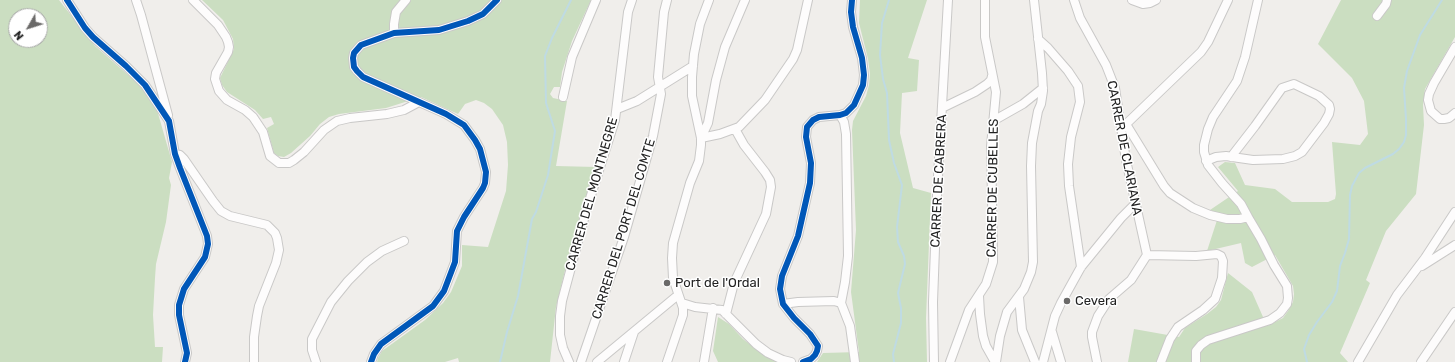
<!DOCTYPE html>
<style>
body{margin:0}
#map{position:relative;width:1455px;height:362px;overflow:hidden;background:#f0eeeb;font-family:Rubik,sans-serif}
canvas{display:block}
.north{position:absolute;left:8px;top:8px;width:40px;height:40px;box-sizing:border-box;background:#fff;border:1px solid #a7a7a7;border-radius:50%;rotate:231deg;font-size:11px;font-weight:700;line-height:16px;text-align:center;color:#222}
.north::after{content:'';display:block;margin:auto;width:14px;height:18px;background:#6a6968;clip-path:polygon(50% 0,100% 100%,50% 72%,0 100%)}
</style>
<div id="map">
<canvas width="1455" height="362"></canvas>
<div class="north">N</div>
</div>
<script>
const g = document.querySelector('canvas').getContext('2d');
g.lineJoin = 'round';
function fill(path, color) {
  g.fillStyle = color;
  g.fill(path, 'evenodd');
}
function shape(rows) {
  const path = new Path2D();
  for (const r of rows) {
    path.moveTo(r[0], r[1]);
    for (let i = 2; i < r.length; i += 2) path.lineTo(r[i], r[i + 1]);
  }
  return path;
}
function trace(path, color, width, dash) {
  g.strokeStyle = color;
  g.lineWidth = width;
  g.lineCap = dash ? 'butt' : 'round';
  g.setLineDash(dash || []);
  g.stroke(path);
}
function write(font, color, halo, rows, align = 'center') {
  g.font = font + ' Rubik,sans-serif';
  g.lineWidth = 3;
  g.setLineDash([]);
  g.textBaseline = 'middle';
  g.strokeStyle = halo;
  g.fillStyle = color;
  for (const [text, x, y, turn = 0] of rows) {
    g.save();
    g.translate(x, y);
    g.rotate((+turn || 0) * Math.PI / 180);
    g.textAlign = isNaN(turn) ? turn : align;
    if (halo) g.strokeText(text, 0, 0);
    g.fillText(text, 0, 0);
    g.restore();
  }
}
fill(shape([
 [0,0,59,0,95,46,135,81,155,103,172,162,169,178,171,185,166,222,156,264,155,278,153,315,155,347,163,347,162,362,0,362],
 [16,16,40,16,40,40,16,40],
 [202,0,591,0,572,41,562,72,560,87,554,87,550,94,553,98,567,101,556,166,596,167,572,242,556,307,550,362,459,362,458,358,445,362,377,362,378,358,382,351,425,320,443,303,451,292,462,266,462,245,488,247,506,191,508,165,507,142,503,125,492,109,484,103,476,100,465,104,458,114,421,97,386,108,339,114,329,117,320,124,310,136,291,153,284,157,278,156,274,153,267,128,274,124,271,117,263,119,255,110,227,92,222,85,220,78,234,49,233,39,223,20],
 [860,0,927,0,908,58,919,60,917,91,902,93,900,133,913,188,931,193,926,318,927,362,817,362,823,353,859,352,851,292,856,230,852,130,853,121,866,96,869,85,870,74,868,59,859,23],
 [1341,0,1455,0,1455,37,1425,89,1423,105,1424,125,1416,194,1386,231,1366,280,1370,283,1340,353,1348,362,1128,362,1134,329,1179,337,1185,328,1207,314,1216,307,1221,300,1228,273,1252,292,1267,326,1283,318,1288,311,1293,302,1294,294,1293,286,1275,255,1252,267,1245,263,1241,243,1207,251,1219,214,1210,210,1238,191,1218,167,1225,162,1235,163,1245,185,1275,189,1292,202,1328,202,1335,199,1336,194,1332,142,1360,145,1368,134,1364,101,1352,78,1318,44],
 [718,317,729,324,743,339,760,352,777,362,718,362,713,351]
]), '#cbdec1');
trace(shape([
 [889,0,882,23,880,55,883,79,887,93,889,140,894,163,902,185,897,227,898,242,904,256,905,264,898,293,901,308,901,323,893,354,894,362],
 [500,362,507,332,518,296,532,219,536,212,548,175,555,131,546,103,545,56,552,38,571,0],
 [1307,362,1304,349,1309,335,1317,322,1332,302,1337,291,1340,266,1345,253,1349,239,1350,195,1352,186,1359,173,1365,168,1393,154,1399,149,1404,142,1406,135,1406,119,1404,88,1407,71,1420,35,1442,0]
]), '#bfdbe3', 2);
const minor = shape([
 [67,0,85,28,93,37,126,66,145,85,169,121,175,154,180,168,207,236,208,244,205,257,184,289,179,305,179,315,187,353,185,362],
 [136,0,141,15,168,115],
 [193,0,218,25,226,37,228,42,229,47,228,52,216,73,215,79,219,91,227,100,245,110,253,117,263,132,270,156,279,163,289,163,294,160,304,152,324,130,337,121,350,118,387,114,404,110,419,102],
 [1074,0,1080,18,1106,65,1115,88,1126,160,1147,255],
 [1132,0,1143,4,1150,3,1156,0],
 [1377,16,1386,4,1387,0],
 [394,33,394,24,396,12,406,0],
 [1038,39,1048,48,1068,71,1078,86,1080,102,1071,137,1068,164,1069,186,1081,267],
 [1455,47,1434,83,1429,94,1428,100,1431,111,1440,119,1444,119,1449,118,1455,113],
 [563,97,572,57,596,0],
 [942,108,975,92,987,84,991,80,992,76],
 [617,109,637,101,693,66],
 [840,115,844,122,846,134,848,256,845,282,841,303,850,326,855,362],
 [993,121,1023,104,1043,88],
 [1126,124,1164,186,1170,193,1193,208,1210,215,1227,219,1240,219,1248,217,1241,204,1222,183,1208,165,1204,152,1204,145,1208,129,1213,117,1237,81,1245,57,1258,0],
 [1123,127,1201,52,1208,42,1228,0],
 [701,138,720,134,739,127,765,100,793,59,797,50,808,0],
 [701,138,708,123,716,80,725,47,745,0],
 [175,154,180,155,184,159,213,201,221,211,230,216,267,225,275,233,277,238,279,250,276,263,259,306,257,316,254,337,254,362],
 [1206,161,1216,157,1226,156,1239,158,1253,160,1283,159,1295,156,1302,152,1324,123,1329,114,1330,109,1329,105,1319,96,1294,84,1282,88,1255,126,1231,157],
 [1147,255,1196,256,1217,254,1221,256,1223,261,1222,278,1215,299,1203,310,1178,327,1170,339,1161,362],
 [1422,266,1455,245],
 [979,296,980,314,983,336,986,346,995,362],
 [1019,297,1022,330,1035,362],
 [682,303,695,307,722,310,756,344,768,353,783,360,791,362],
 [783,304,798,302,834,301,841,303],
 [726,314,734,283,766,214,771,187,770,180,765,172,744,145,735,129],
 [1052,332,1061,362],
 [316,362,312,350,312,339,331,302,348,281,367,262,382,251,404,241],
 [371,362,374,354,381,344,433,306,444,291,455,262,457,231,464,217,483,188,485,183,486,172,480,149,475,140,464,125,446,114,363,77,357,71,354,67,353,58,354,53,361,45,394,33,439,30,468,21,483,14,497,0],
 [569,362,563,348,560,335,560,316,562,301,587,208,615,120,628,12,632,0],
 [581,362,624,237,653,136,661,94,658,77,664,12,667,0],
 [597,362,678,295],
 [624,362,634,332],
 [667,362,683,315,683,308,673,278,672,258,673,243,690,183,699,161,701,145,701,138,692,96,692,77,694,54,700,24,709,0],
 [704,362,713,308],
 [803,362,811,359,815,355,817,351,818,346,810,334,794,318,783,304,780,289,782,276,798,236,810,183,811,163,806,137,807,127,813,120,819,117,840,115,846,113,854,105,863,85,864,75,862,58,853,27,851,12,852,0],
 [934,362,933,302,937,194,948,0],
 [950,362,969,310,986,284,993,262,993,254,991,146,996,92,985,37,985,0],
 [996,362,1000,336,1007,312,1024,289,1031,272,1033,262,1031,166,1032,143,1038,111,1041,104,1043,91,1042,73,1034,0],
 [1043,362,1055,316,1061,303,1081,267,1121,218,1135,204],
 [1097,362,1092,337,1092,332,1098,316,1109,299,1131,280,1147,255],
 [1196,362,1196,351,1201,345,1208,340,1270,320,1280,313,1287,304,1288,298,1287,286,1274,265,1261,239,1248,217],
 [1358,362,1397,295,1425,258,1455,212],
 [1421,362,1455,312]
]);
trace(minor, '#c9c8c7', 10);
trace(minor, '#fdfcfc', 8);
trace(shape([
 [67,0,85,28,93,37,126,66,145,85,169,121,175,154,180,168,207,236,208,244,205,257,184,289,179,305,179,315,187,353,185,362],
 [371,362,374,354,381,344,433,306,444,291,455,262,457,231,464,217,483,188,485,183,486,172,480,149,475,140,464,125,446,114,363,77,357,71,354,67,353,58,354,53,361,45,394,33,439,30,468,21,483,14,497,0],
 [803,362,811,359,815,355,817,351,818,346,810,334,794,318,783,304,780,289,782,276,798,236,810,183,811,163,806,137,807,127,813,120,819,117,840,115,846,113,854,105,863,85,864,75,862,58,853,27,851,12,852,0]
]), '#0057b8', 6);
for (const [x, y, r, color] of [
 [667,283,4,"#6a6968"],
 [1067,301,4,"#6a6968"]
]) {
  const dot = new Path2D();
  dot.arc(x, y, r, 0, 2 * Math.PI);
  g.fillStyle = color;
  g.fill(dot);
  trace(dot, '#fff', 1.5);
}
write('13px', '#222', '#fff', [
 ["CARRER DE CLARIANA",1124,148,79],
 ["CARRER DE CABRERA",939,181,-87],
 ["CARRER DE CUBELLES",993,188,-89],
 ["CARRER DEL MONTNEGRE",592,194,-74],
 ["CARRER DEL PORT DEL COMTE",624,229,-73]
]);
write('13px', '#222', '#fff', [
 ["Port de l'Ordal",675,283],
 ["Cevera",1075,301]
], 'left');
</script>
